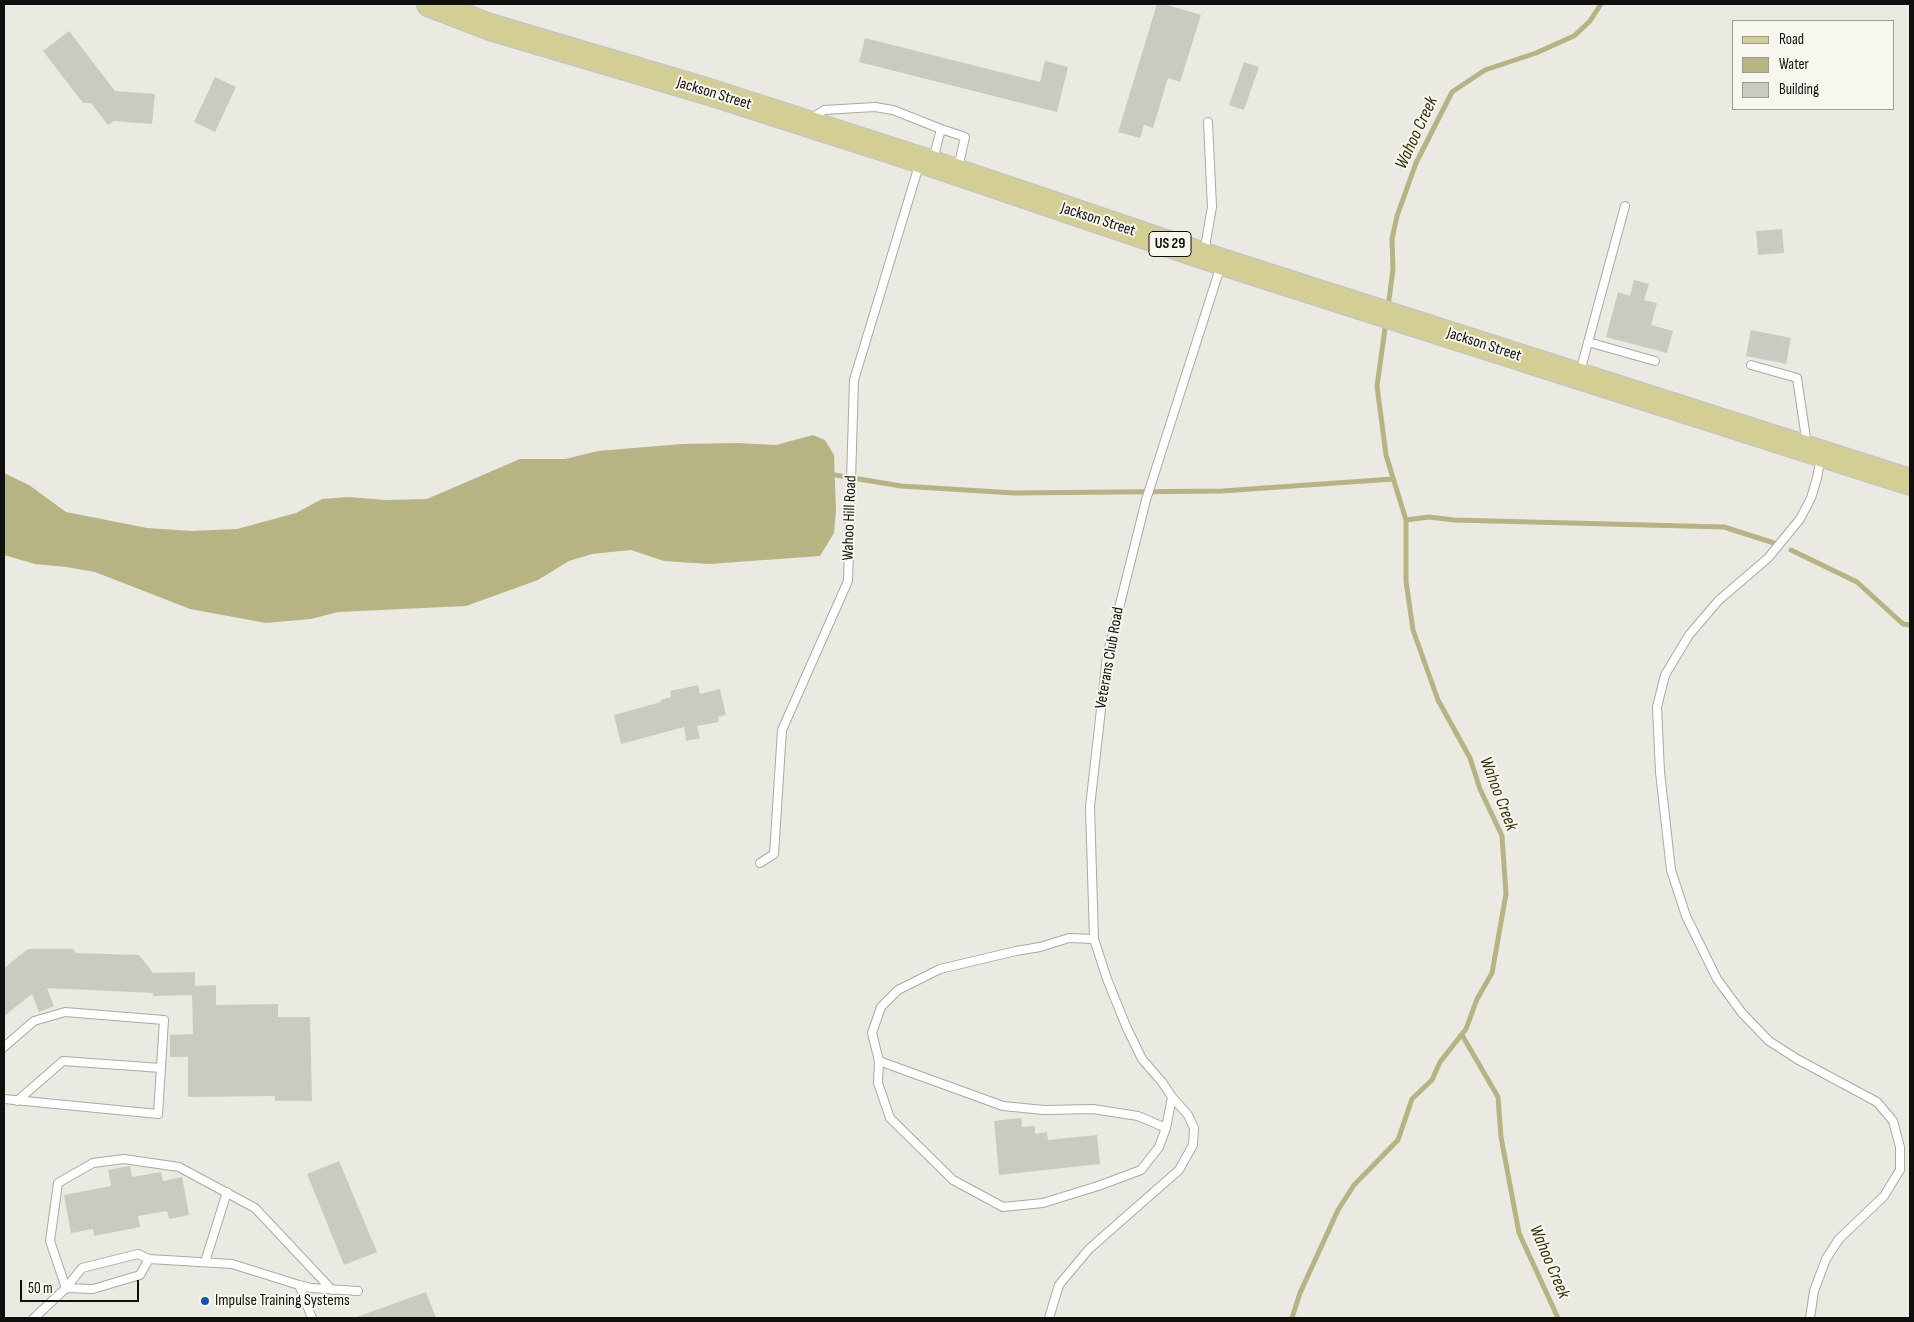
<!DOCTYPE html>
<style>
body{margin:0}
#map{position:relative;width:1914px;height:1322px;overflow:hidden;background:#eaeae2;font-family:"Sofia Sans Condensed",sans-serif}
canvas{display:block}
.frame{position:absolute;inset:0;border:5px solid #100f0d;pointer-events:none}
.legend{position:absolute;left:1732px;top:20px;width:162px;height:90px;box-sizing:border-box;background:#f7f7ef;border:1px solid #9b9a95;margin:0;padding:6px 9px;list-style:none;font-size:15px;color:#100f0d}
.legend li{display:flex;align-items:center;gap:10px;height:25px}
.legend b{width:25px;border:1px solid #9b9a95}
.scale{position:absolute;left:20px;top:1280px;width:119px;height:22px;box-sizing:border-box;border:2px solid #100f0d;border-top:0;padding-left:6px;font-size:15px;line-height:18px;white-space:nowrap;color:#100f0d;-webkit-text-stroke:4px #f7f7ef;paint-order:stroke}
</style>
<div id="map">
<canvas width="1914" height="1322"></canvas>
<div class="frame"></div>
<ul class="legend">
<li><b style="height:6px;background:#d3cf94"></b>Road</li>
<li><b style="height:14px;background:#b7b484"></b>Water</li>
<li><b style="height:14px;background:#cacac2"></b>Building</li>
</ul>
<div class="scale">50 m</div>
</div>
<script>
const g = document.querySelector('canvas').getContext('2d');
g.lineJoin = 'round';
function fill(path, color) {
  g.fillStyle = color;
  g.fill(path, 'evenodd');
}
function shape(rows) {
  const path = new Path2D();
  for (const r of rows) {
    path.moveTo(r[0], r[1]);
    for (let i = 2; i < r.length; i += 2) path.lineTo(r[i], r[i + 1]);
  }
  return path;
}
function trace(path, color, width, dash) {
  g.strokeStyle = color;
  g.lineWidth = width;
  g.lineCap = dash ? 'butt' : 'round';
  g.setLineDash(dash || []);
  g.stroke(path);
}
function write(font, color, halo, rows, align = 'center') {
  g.font = font + ' "Sofia Sans Condensed",sans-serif';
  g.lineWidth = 4;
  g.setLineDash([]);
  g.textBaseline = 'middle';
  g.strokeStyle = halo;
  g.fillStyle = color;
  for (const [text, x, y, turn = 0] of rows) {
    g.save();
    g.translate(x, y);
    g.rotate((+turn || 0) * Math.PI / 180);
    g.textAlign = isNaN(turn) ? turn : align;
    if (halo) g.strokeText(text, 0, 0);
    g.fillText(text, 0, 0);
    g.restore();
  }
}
fill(shape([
 [813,435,825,440,834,455,836,511,834,533,820,556,709,564,664,561,631,550,592,554,569,561,538,580,466,606,338,612,311,619,266,623,190,609,95,572,66,567,35,564,4,555,4,473,29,485,66,512,147,528,192,531,237,529,296,513,322,499,349,497,386,500,427,499,520,459,565,459,598,451,682,444,739,443,776,445]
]), '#b7b484');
trace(shape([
 [1389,300,1393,269,1392,239,1397,216,1416,163,1452,92,1485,70,1536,53,1574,36,1590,21,1601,4],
 [835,475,901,486,1014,493,1222,491,1393,479],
 [1406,520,1429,517,1454,520,1724,527,1774,543],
 [1791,550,1857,582,1903,624,1910,625],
 [1462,1035,1498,1097,1501,1137,1519,1233,1558,1318],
 [1292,1318,1300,1293,1338,1210,1354,1185,1398,1140,1412,1099,1432,1080,1440,1062,1466,1029,1477,999,1492,973,1506,894,1502,836,1480,789,1470,758,1438,700,1413,630,1406,581,1406,520,1386,455,1377,386,1385,329]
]), '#b7b484', 5);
fill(shape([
 [1157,4,1164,4,1201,15,1180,82,1168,78,1153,128,1144,125,1140,138,1118,132],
 [69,31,115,91,155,94,152,124,114,121,108,125,91,103,83,103,43,51],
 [865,38,1040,82,1045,61,1068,67,1057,112,859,62],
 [1244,62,1259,67,1244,110,1229,105],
 [215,77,236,87,215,132,194,122],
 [1782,229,1784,253,1758,255,1756,231],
 [1634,280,1649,284,1644,300,1657,303,1651,325,1673,331,1667,353,1606,337,1618,292,1630,296],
 [1751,330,1791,338,1786,364,1746,356],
 [698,685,700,694,720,689,726,715,718,717,719,722,697,726,700,738,686,741,684,727,621,744,614,715,661,702,661,700,671,697,670,691],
 [28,949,73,949,76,953,139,955,153,973,195,972,195,986,216,985,216,1005,278,1004,278,1017,310,1017,312,1101,275,1101,275,1096,188,1097,188,1057,170,1057,170,1035,193,1034,192,995,153,996,153,993,47,988,54,1006,39,1012,32,994,4,1016,4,968],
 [1021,1118,1022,1127,1035,1126,1035,1134,1047,1132,1048,1140,1097,1135,1100,1164,999,1175,994,1121],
 [339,1161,377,1252,344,1265,307,1174],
 [130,1166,132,1177,161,1172,163,1181,182,1177,189,1215,169,1219,167,1211,138,1216,140,1227,94,1236,93,1229,71,1233,64,1195,111,1186,108,1170],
 [426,1292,436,1318,357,1318,357,1317]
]), '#cacac2');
const service = shape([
 [811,119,824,110,875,107,893,110,941,129],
 [933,160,941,129,965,137,958,168],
 [1204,253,1212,207,1208,122],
 [1588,342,1655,361],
 [1751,365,1797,378,1807,445],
 [1580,372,1625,206],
 [760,863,774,854,782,730,848,581,854,380,920,162],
 [1094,939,1069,938,1040,947,1016,951,940,969,898,990,881,1007,872,1033,879,1061,878,1083,890,1118,953,1180,1003,1207,1043,1203,1098,1186,1141,1170,1159,1147,1166,1128],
 [4,1047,34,1021,65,1012,164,1020,158,1114,4,1099],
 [879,1061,1003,1106,1044,1110,1093,1109,1138,1116,1166,1128,1172,1097,1162,1082,1142,1059,1126,1026,1107,979,1094,939,1090,807,1107,656,1146,500,1221,265],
 [17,1101,63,1061,161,1068],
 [205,1262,227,1192],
 [299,1285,311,1288,358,1291],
 [66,1288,50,1241,58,1183,93,1163,124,1159,179,1167,255,1208,332,1290],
 [66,1288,93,1289,140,1275,149,1259],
 [34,1318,66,1288,82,1268,138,1254,149,1259,232,1264,299,1285,312,1318],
 [1049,1318,1059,1285,1089,1249,1179,1170,1193,1145,1194,1128,1188,1115,1172,1097],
 [1810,1318,1814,1291,1826,1259,1839,1239,1884,1196,1900,1170,1900,1147,1893,1121,1877,1102,1797,1059,1769,1041,1742,1013,1717,979,1686,916,1671,870,1660,772,1657,707,1665,675,1689,635,1719,600,1768,558,1800,519,1811,498,1817,478,1821,456]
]);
const primary = shape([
 [430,4,490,27,706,91,921,160,1222,262,1910,482]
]);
trace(service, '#aaa9a2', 10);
trace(primary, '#c6c5c5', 28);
trace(service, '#fff', 8);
trace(primary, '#d3cf94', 25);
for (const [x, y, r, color] of [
 [205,1301,5,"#1258a8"]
]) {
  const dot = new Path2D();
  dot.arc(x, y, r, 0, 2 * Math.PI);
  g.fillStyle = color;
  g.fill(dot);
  trace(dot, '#f7f7ef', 2);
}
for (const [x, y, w] of [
 [1170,244,42]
]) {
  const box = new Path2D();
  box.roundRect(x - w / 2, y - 12.5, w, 25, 4);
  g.fillStyle = '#f7f7ef';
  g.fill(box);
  trace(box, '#100f0d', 1);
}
write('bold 15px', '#100f0d', null, [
 ["US 29",1170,244]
]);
write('16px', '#100f0d', '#f7f7ef', [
 ["Jackson Street",714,94,17],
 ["Jackson Street",1098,220,18],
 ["Jackson Street",1484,345,18],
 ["Wahoo Hill Road",850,518,-88],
 ["Veterans Club Road",1110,658,-80]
]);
write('16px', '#100f0d', '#f7f7ef', [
 ["Impulse Training Systems",215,1301]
], 'left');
write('italic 18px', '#36330b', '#f7f7ef', [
 ["Wahoo Creek",1417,133,-65],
 ["Wahoo Creek",1498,794,69],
 ["Wahoo Creek",1549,1262,67]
]);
</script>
